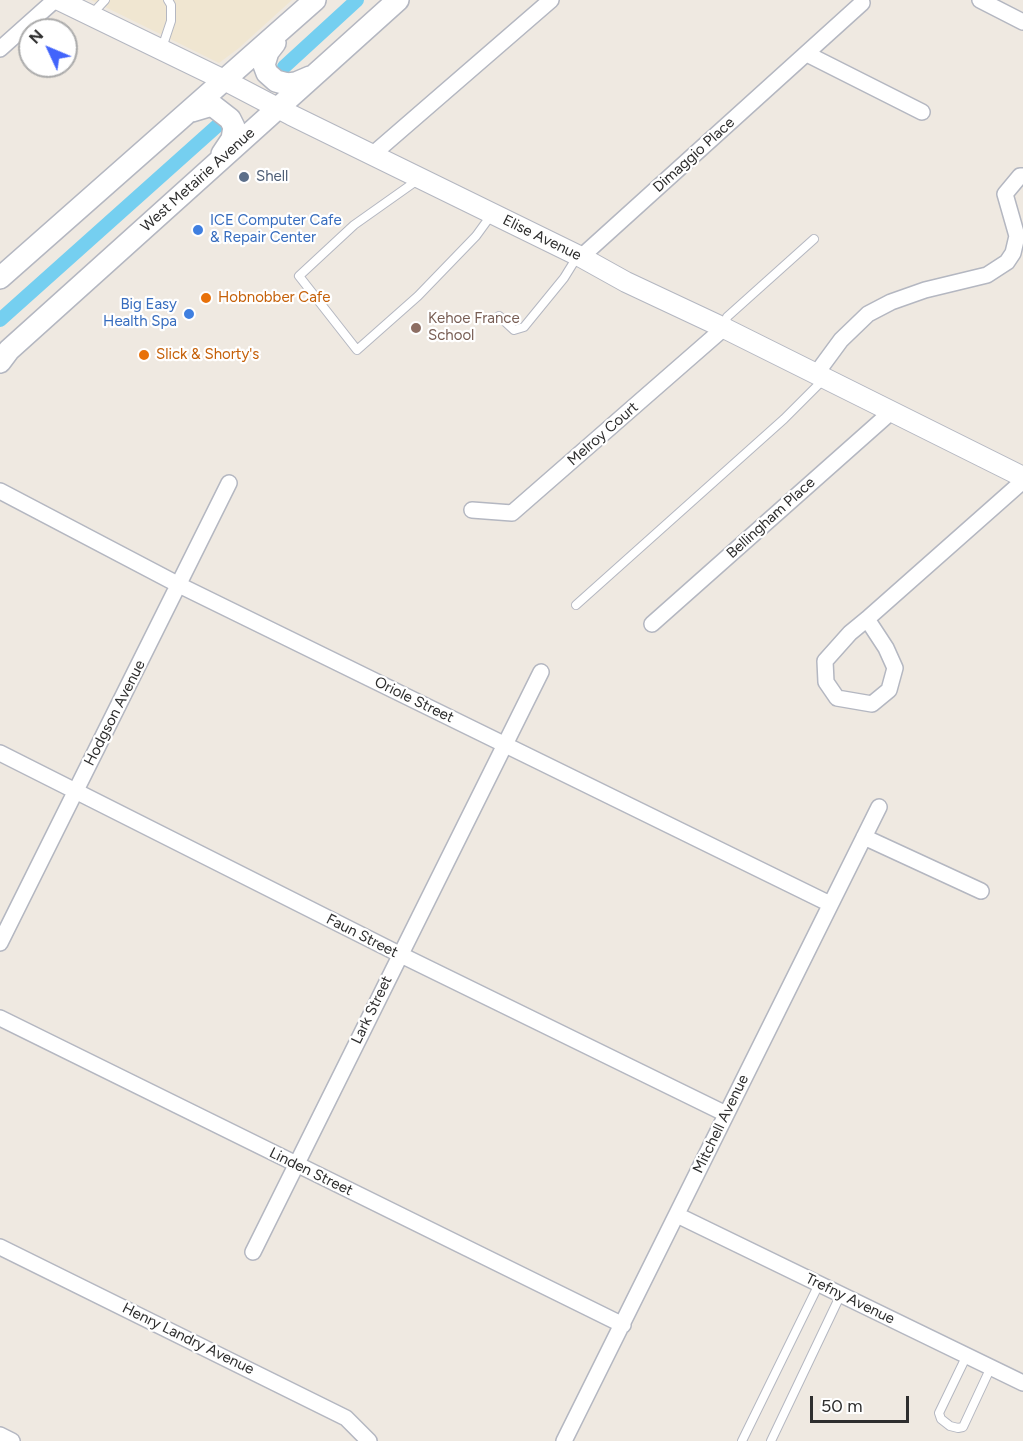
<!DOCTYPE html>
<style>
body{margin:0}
#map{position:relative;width:1023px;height:1441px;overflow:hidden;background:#efe9e1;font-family:Figtree,sans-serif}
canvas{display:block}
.north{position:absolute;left:18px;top:18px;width:60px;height:60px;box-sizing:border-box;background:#fff;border:2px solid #ababab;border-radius:50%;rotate:314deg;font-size:16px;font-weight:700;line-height:24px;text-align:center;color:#2e2e2e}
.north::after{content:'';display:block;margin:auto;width:21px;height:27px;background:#4264fb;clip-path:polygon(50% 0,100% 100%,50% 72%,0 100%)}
.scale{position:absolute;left:810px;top:1396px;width:99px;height:27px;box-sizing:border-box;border:3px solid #2e2e2e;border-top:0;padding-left:8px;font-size:18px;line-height:21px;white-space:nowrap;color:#2e2e2e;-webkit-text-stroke:4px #fff;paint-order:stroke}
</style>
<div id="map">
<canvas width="1023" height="1441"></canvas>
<div class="north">N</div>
<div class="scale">50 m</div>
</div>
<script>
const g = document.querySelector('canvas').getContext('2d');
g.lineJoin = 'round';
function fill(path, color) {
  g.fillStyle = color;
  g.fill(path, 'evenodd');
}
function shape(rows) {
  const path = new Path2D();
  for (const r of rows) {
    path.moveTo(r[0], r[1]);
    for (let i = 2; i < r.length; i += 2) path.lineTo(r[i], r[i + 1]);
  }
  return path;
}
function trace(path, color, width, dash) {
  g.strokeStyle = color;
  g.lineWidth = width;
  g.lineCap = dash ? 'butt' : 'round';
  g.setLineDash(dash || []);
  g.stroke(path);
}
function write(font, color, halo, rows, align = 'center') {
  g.font = font + ' Figtree,sans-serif';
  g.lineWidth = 4.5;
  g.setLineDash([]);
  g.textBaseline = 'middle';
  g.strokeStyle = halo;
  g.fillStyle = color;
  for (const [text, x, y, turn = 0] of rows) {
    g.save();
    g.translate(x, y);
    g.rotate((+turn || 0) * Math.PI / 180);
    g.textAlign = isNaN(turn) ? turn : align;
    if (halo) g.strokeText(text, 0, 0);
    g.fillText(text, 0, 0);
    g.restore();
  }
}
fill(shape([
 [91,0,292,0,239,48,219,63]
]), '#f0e6d1');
trace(shape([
 [284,67,357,0],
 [0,320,217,126]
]), '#75cff0', 14);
const service = shape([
 [92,14,105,0],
 [162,48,171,21,171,5,168,0],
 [419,179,354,225,299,276,357,350,418,296,476,236,492,214],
 [499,316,514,330,524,327,564,278,577,257],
 [725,327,727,317,814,239],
 [576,605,784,419,824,379],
 [967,1355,939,1413,941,1419,950,1426,958,1428,963,1427,991,1367],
 [742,1441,819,1284],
 [771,1441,841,1294]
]);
const minor = shape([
 [980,0,1023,22],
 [0,49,55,0],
 [807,54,922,112],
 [372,155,551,0],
 [581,257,862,3],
 [816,374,841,340,868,314,891,302,925,290,987,275,1007,262,1013,253,1017,236,1005,194,1020,176,1023,176],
 [0,491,179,585,830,904],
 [472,510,512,513,724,328],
 [867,619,886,648,895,668,889,690,872,704,837,698,826,682,825,661,850,633,867,619,1023,481],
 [652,624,891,412],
 [0,753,399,954,726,1114],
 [864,837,981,891],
 [0,943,229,483],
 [0,1018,623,1325],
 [677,1215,1023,1383],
 [0,1247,346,1418,369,1441],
 [253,1252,541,672],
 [0,1435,12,1441],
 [564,1441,879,807]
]);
const tertiary = shape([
 [59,0,226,81,291,115,581,257,626,282,724,328,1023,477]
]);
const secondary = shape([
 [275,43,268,52,264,65,267,73,276,81,287,84,296,83,310,77],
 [192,111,212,105,230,119,234,127,232,139,222,154],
 [0,278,315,0],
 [0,362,9,350,398,0]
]);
trace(service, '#b4b7c1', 10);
trace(minor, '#b4b7c1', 18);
trace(tertiary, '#b4b7c1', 22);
trace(secondary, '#b4b7c1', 24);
trace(service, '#fff', 8);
trace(minor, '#fff', 15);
trace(tertiary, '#fff', 20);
trace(secondary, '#fff', 21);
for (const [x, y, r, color] of [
 [244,177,6,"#5c6f8a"],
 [198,230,6,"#3f7fe0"],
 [206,298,6,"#e8710a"],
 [189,314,6,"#3f7fe0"],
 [416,328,6,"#8d6e63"],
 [144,355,6,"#e8710a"]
]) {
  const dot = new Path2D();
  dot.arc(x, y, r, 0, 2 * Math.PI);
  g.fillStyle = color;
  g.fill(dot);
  trace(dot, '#fff', 2);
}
write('15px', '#2e2e2e', '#fff', [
 ["Dimaggio Place",694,155,-42],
 ["West Metairie Avenue",198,180,-42],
 ["Elise Avenue",542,238,26],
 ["Melroy Court",603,434,-41],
 ["Bellingham Place",771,518,-42],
 ["Oriole Street",414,700,26],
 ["Hodgson Avenue",115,713,-63],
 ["Faun Street",362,936,27],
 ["Lark Street",372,1010,-64],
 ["Mitchell Avenue",721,1124,-64],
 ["Linden Street",311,1172,26],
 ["Trefny Avenue",850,1299,26],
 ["Henry Landry Avenue",188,1339,26]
]);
write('15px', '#4e5e75', '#fff', [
 ["Shell",256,177]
], 'left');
write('15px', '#366cbe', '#fff', [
 ["ICE Computer Cafe",210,221],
 ["& Repair Center",210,238],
 ["Big Easy",177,305,"right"],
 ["Health Spa",177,322,"right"]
], 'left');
write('15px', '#c56008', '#fff', [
 ["Hobnobber Cafe",218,298],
 ["Slick & Shorty's",156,355]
], 'left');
write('15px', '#785e54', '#fff', [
 ["Kehoe France",428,319],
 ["School",428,336]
], 'left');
</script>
